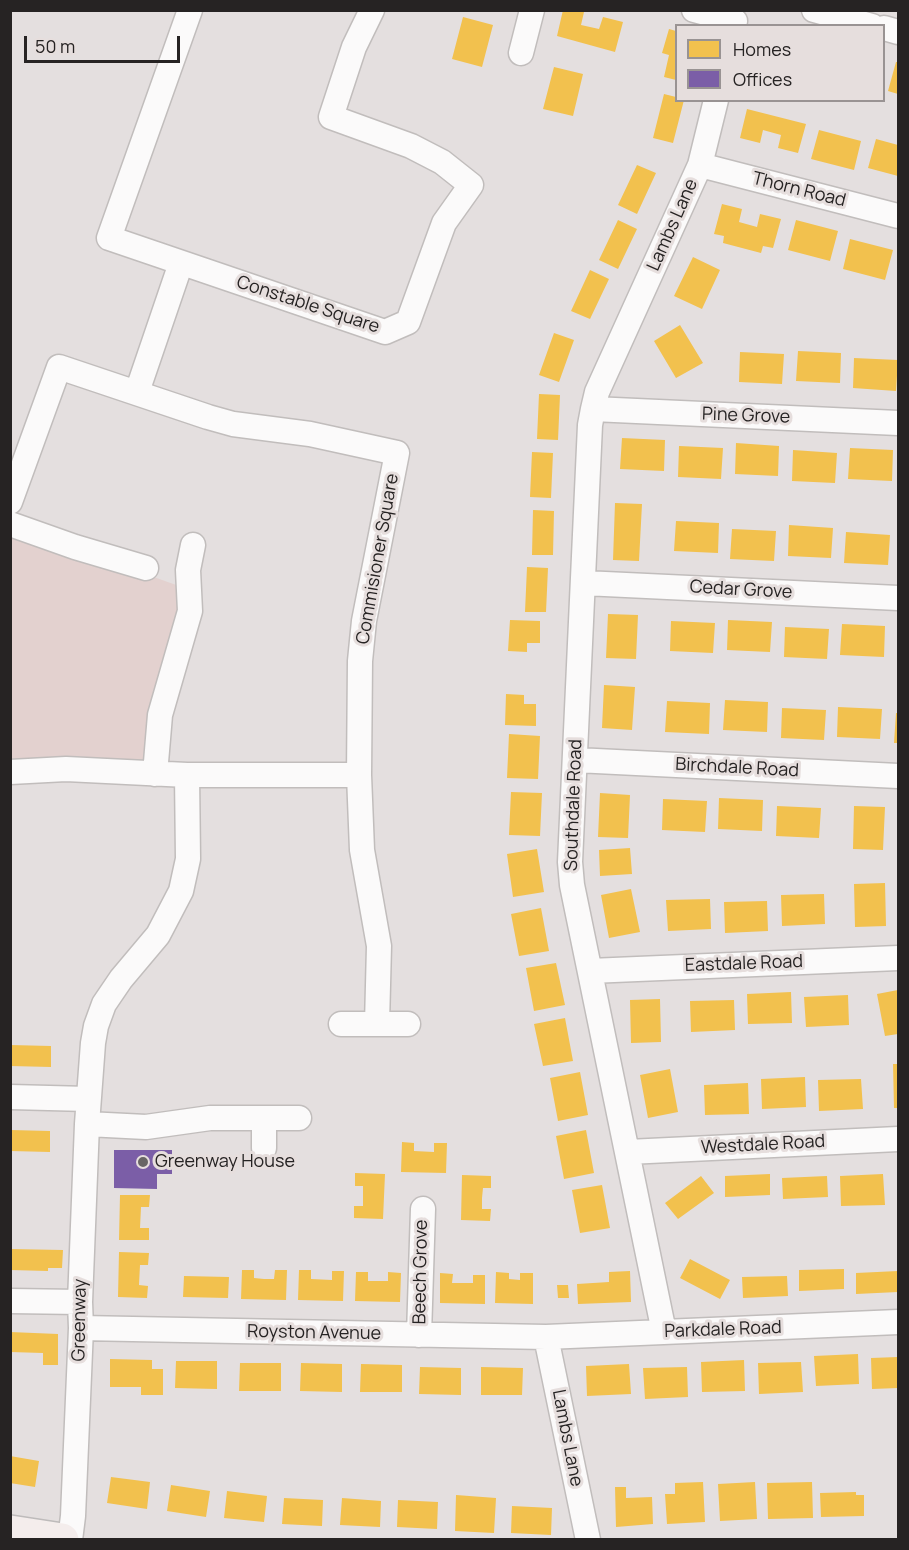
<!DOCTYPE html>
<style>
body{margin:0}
#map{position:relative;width:909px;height:1550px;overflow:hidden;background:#e4dfdf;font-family:Manrope,sans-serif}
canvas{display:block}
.frame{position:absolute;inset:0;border:12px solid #262323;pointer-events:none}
.legend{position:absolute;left:675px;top:24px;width:210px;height:78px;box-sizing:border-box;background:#e6dedd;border:2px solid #999393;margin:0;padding:8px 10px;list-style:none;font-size:18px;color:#262323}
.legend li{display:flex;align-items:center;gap:12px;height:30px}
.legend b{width:30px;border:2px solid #999393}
.scale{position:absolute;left:24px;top:36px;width:156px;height:27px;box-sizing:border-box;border:3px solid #262323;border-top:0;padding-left:8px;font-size:18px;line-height:21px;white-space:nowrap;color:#262323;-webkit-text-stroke:4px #e6dedd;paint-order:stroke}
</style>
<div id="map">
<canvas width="909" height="1550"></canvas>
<div class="frame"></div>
<ul class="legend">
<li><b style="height:16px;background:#f2c14e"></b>Homes</li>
<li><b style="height:16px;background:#7b5ea7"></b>Offices</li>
</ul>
<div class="scale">50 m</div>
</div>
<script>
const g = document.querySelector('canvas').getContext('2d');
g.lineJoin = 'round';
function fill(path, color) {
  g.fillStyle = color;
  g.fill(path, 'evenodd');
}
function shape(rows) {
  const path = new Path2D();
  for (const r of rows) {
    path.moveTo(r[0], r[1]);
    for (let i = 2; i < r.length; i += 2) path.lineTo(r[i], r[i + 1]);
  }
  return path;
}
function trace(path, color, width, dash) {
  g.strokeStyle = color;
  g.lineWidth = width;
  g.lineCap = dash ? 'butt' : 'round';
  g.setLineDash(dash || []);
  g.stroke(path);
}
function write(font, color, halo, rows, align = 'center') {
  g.font = font + ' Manrope,sans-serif';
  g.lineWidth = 6;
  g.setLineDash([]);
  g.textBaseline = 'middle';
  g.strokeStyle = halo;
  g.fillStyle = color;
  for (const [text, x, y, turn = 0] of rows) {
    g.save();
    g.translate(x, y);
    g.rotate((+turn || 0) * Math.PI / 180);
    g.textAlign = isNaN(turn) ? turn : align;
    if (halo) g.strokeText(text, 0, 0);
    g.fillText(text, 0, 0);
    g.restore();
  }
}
fill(shape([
 [11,533,120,565,179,586,184,604,146,756,142,760,137,763,11,762]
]), '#e3d1cf');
fill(shape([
 [563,10,584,12,581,25,599,29,603,17,623,22,615,52,557,36],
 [463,17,493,25,482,67,452,59],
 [669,29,676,31,676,80,664,77,669,55,662,53],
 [896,62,898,62,898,94,888,91],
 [554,67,583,74,573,116,543,109],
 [664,94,676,97,676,100,684,100,673,143,653,138],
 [747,109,806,124,798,153,778,148,781,135,763,130,760,143,740,138],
 [819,130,861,141,854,170,811,159],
 [876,139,898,145,898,176,868,168],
 [637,165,656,173,637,214,618,205],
 [722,204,742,209,739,222,757,227,760,214,781,219,773,248,763,246,761,253,723,243,724,236,714,234],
 [618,220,637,229,618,269,599,260],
 [796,220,838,231,830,261,788,250],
 [850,239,893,250,885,280,843,269],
 [693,257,720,270,702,309,674,296],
 [590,270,609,279,590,319,571,311],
 [680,325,703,363,676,378,654,341],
 [554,333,574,340,559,382,539,375],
 [798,351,841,353,840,383,796,381],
 [740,352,784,354,782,384,739,382],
 [854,358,898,360,896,391,853,388],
 [539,394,560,395,558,440,537,439],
 [622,438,665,440,664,471,620,469],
 [736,443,779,446,778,476,735,474],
 [679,446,723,448,721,479,678,477],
 [850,448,893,450,892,481,848,479],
 [793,450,837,453,835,483,792,481],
 [532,452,553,453,551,498,530,497],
 [615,503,642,504,639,561,613,560],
 [533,510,554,511,553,555,532,555],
 [676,521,719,523,718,553,674,551],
 [789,525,833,528,831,558,788,556],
 [732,529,776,531,774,561,730,559],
 [846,532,890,535,888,565,844,563],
 [527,567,548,568,546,612,525,612],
 [608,614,638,615,636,659,606,658],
 [510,620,540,621,540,643,527,643,527,652,508,651],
 [728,620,772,622,770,652,727,650],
 [671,621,715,623,713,653,670,651],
 [842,624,885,626,884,657,840,655],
 [785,627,829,629,827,659,784,657],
 [604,685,635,687,632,730,602,728],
 [506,694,524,695,524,704,536,704,536,726,505,725],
 [725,700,768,702,767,732,723,730],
 [667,701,710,703,709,734,665,732],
 [838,707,882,709,880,739,837,737],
 [782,708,826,710,824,740,781,738],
 [896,713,898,713,898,743,894,743],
 [509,734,540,736,538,779,507,778],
 [511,792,542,793,540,836,509,835],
 [600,793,630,795,628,838,598,837],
 [719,798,763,800,762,831,718,829],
 [663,799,707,801,705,832,662,830],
 [777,806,821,808,819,838,776,836],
 [854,806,885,807,883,850,853,849],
 [630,848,632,874,600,876,599,850],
 [537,849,544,892,513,897,507,854],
 [885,883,886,926,855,927,854,884],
 [631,889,640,932,609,938,601,895],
 [824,894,825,924,782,926,781,895],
 [710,899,711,929,668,931,666,900],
 [767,901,768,931,725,933,724,902],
 [541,908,549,951,519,956,511,914],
 [556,963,565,1005,534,1011,526,968],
 [898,990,898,1034,885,1036,877,994],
 [791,992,792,1023,748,1024,747,994],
 [848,995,849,1025,806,1027,804,997],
 [660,999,661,1042,631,1043,630,1000],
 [734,1000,735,1030,691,1032,690,1001],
 [565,1018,573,1061,543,1066,534,1024],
 [10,1045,51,1046,51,1067,10,1066],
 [893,1064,898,1064,898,1108,894,1108],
 [670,1069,678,1112,648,1118,640,1075],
 [580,1072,588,1115,558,1121,550,1078],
 [805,1077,806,1107,762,1109,761,1079],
 [861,1079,863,1109,819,1111,818,1080],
 [748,1083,749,1114,705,1115,704,1085],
 [10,1130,50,1131,50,1152,10,1151],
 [586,1130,594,1173,564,1179,556,1136],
 [402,1142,414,1143,414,1151,434,1152,434,1143,447,1143,446,1173,401,1172],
 [355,1173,385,1174,383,1219,354,1218,354,1206,363,1206,363,1186,355,1186],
 [770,1174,770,1195,725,1197,725,1176],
 [883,1174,885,1205,841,1206,840,1176],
 [462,1175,491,1176,491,1188,483,1188,482,1198,482,1209,491,1209,490,1221,461,1220],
 [701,1176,714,1193,678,1219,665,1203],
 [827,1176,828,1197,783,1199,782,1178],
 [602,1185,610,1228,580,1233,572,1190],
 [120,1195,150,1195,149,1207,141,1207,140,1228,149,1228,149,1240,119,1240],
 [10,1249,63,1250,62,1268,48,1268,48,1271,10,1270],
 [119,1252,149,1253,148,1265,140,1265,139,1285,148,1286,147,1298,118,1297],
 [690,1259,730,1280,720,1299,680,1278],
 [844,1269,844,1289,799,1291,799,1270],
 [242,1270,254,1270,254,1278,264,1279,274,1279,275,1270,287,1270,286,1300,241,1299],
 [299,1270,311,1270,311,1279,332,1280,332,1271,344,1271,343,1301,298,1300],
 [630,1271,631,1302,578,1304,577,1284,609,1282,609,1272],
 [898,1271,898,1292,856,1294,856,1273],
 [356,1272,368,1272,368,1281,388,1281,388,1272,401,1273,400,1302,355,1301],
 [496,1272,509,1273,509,1279,520,1280,520,1273,533,1273,533,1304,495,1303],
 [440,1273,453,1274,452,1283,473,1283,473,1275,485,1275,485,1304,440,1303],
 [184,1276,229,1277,228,1298,183,1297],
 [787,1276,788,1296,743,1298,742,1277],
 [557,1285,568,1285,569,1298,558,1298],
 [10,1332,58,1334,58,1365,43,1365,43,1353,10,1352],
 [858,1354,859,1384,816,1386,814,1356],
 [898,1357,898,1388,872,1389,871,1358],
 [110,1359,152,1360,152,1369,163,1369,163,1395,141,1395,141,1387,110,1387],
 [744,1360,745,1391,702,1392,701,1362],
 [176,1361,217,1361,217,1389,175,1388],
 [801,1362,803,1392,759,1394,758,1363],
 [240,1363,281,1363,281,1391,239,1391],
 [301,1363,342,1364,342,1392,300,1391],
 [361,1364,402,1365,402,1392,360,1392],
 [629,1364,631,1394,587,1396,586,1366],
 [420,1367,461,1368,461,1395,419,1394],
 [481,1367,523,1368,522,1395,481,1395],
 [687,1367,688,1397,645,1399,643,1368],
 [10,1456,39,1461,35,1487,10,1483],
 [111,1477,150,1482,147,1509,107,1503],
 [703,1482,705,1522,667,1524,665,1494,675,1494,675,1483],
 [755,1482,757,1519,720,1521,718,1484],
 [812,1482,813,1518,768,1519,767,1483],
 [171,1485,210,1491,206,1517,167,1511],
 [615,1487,626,1487,626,1498,652,1497,653,1524,616,1527],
 [227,1491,267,1496,264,1522,224,1518],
 [856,1492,856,1495,864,1495,864,1516,821,1517,820,1493],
 [456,1495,496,1498,494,1533,455,1531],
 [284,1498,323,1500,322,1526,282,1524],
 [342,1498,381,1501,380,1527,340,1525],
 [398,1500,438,1502,437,1529,397,1527],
 [512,1506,552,1508,551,1535,511,1533]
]), '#f2c14e');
fill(shape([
 [114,1150,172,1150,172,1174,157,1174,157,1189,114,1188]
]), '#7b5ea7');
const street = shape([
 [190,10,109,238,385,332,408,322,444,223,471,185,442,162,411,146,331,117,354,47,372,10],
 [694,10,735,21],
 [814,10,872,26],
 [884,28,898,32],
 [521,53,532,10],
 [700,165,898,216],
 [137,392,181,263],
 [593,409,898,423],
 [10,502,59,367,208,417,233,424,310,434,397,453,364,621,360,661,359,775,187,775,66,769,10,772],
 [10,524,75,547,146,568],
 [584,583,898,598],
 [576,760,898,776],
 [155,774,160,715,190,611,188,570,193,545],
 [359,775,362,850,379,946,377,1024],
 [590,971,898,958],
 [341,1024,408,1024],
 [10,1097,88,1099],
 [87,1124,146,1127,210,1118,299,1118],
 [264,1148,264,1118],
 [628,1152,898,1139],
 [10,1301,80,1302],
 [81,1328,546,1337,898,1322],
 [664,1332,572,885,570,862,590,425,593,409,597,392,700,165,716,100],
 [419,1335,423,1209],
 [546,1337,588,1540],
 [70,1540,73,1516,81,1328,80,1302,87,1124,93,1043,96,1026,104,1004,121,979,158,935,181,891,188,859,187,775]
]);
const primary = shape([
 [10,1532,62,1540]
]);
trace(street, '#c1bdbc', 27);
trace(primary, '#bebbbb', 36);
trace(street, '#fbfafa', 24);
trace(primary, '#f4edec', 33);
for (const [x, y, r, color] of [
 [143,1162,6,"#686565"]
]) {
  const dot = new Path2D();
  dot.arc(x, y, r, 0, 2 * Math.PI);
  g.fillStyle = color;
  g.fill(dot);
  trace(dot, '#e6dedd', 2);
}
write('18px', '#262323', '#e6dedd', [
 ["Thorn Road",799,190,14],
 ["Lambs Lane",673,225,-66],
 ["Constable Square",308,305,18],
 ["Pine Grove",746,416,2],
 ["Commisioner Square",378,559,-80],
 ["Cedar Grove",741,590,3],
 ["Birchdale Road",737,768,3],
 ["Southdale Road",574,805,-88],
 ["Eastdale Road",744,964,-2],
 ["Westdale Road",763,1145,-3],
 ["Beech Grove",421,1272,-89],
 ["Greenway",80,1320,-89],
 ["Parkdale Road",723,1330,-2],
 ["Royston Avenue",314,1333,1],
 ["Lambs Lane",567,1438,79]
]);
write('18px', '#262323', '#e6dedd', [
 ["Greenway House",155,1162]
], 'left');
</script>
